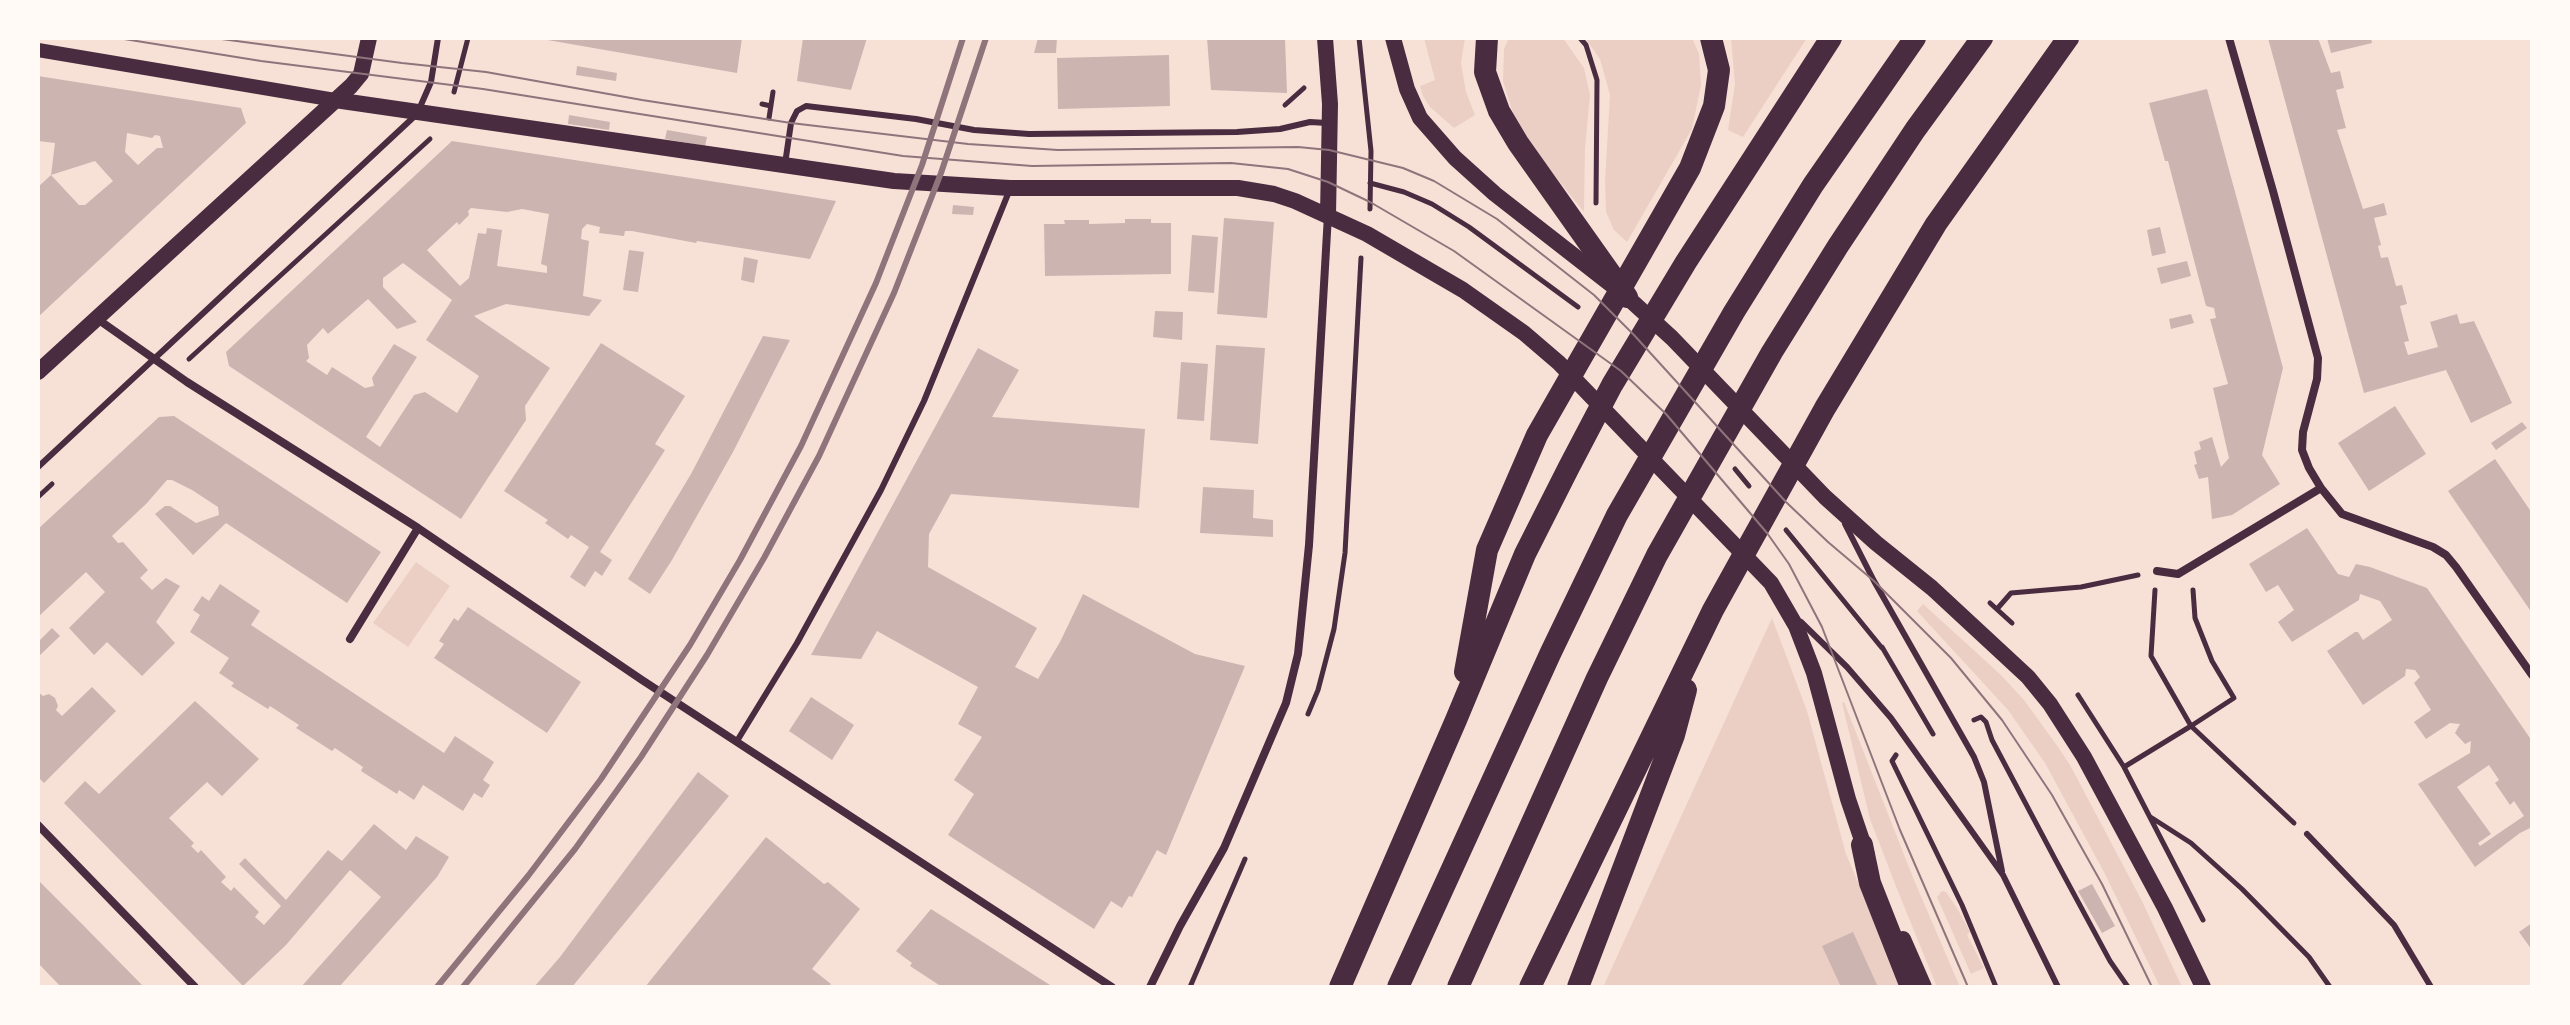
<!DOCTYPE html>
<style>
body{margin:0}
#map{position:relative;width:2570px;height:1025px;overflow:hidden;background:#f7e1d7;font-family:Barlow,sans-serif}
canvas{display:block}
.frame{position:absolute;inset:0;border:40px solid #fffaf5;pointer-events:none}
</style>
<div id="map">
<canvas width="2570" height="1025"></canvas>
<div class="frame"></div>
</div>
<script>
const g = document.querySelector('canvas').getContext('2d');
g.lineJoin = 'round';
function fill(path, color) {
  g.fillStyle = color;
  g.fill(path, 'evenodd');
}
function shape(rows) {
  const path = new Path2D();
  for (const r of rows) {
    path.moveTo(r[0], r[1]);
    for (let i = 2; i < r.length; i += 2) path.lineTo(r[i], r[i + 1]);
  }
  return path;
}
function trace(path, color, width, dash) {
  g.strokeStyle = color;
  g.lineWidth = width;
  g.lineCap = dash ? 'butt' : 'round';
  g.setLineDash(dash || []);
  g.stroke(path);
}
fill(shape([
 [1424,38,1465,38,1461,63,1466,92,1475,115,1454,128,1430,107,1423,96,1420,86,1435,80],
 [1509,38,1563,38,1584,68,1590,95,1585,149,1584,212,1538,155,1514,117,1503,81,1504,49],
 [1585,38,1692,38,1699,54,1701,85,1692,129,1627,242,1614,230,1606,212,1605,181,1610,95,1600,59],
 [1731,38,1807,38,1743,137,1728,130,1735,84],
 [416,562,450,586,408,647,373,623],
 [1923,604,2000,674,2024,700,2058,747,2070,765,2142,901,2182,987,2160,987,2105,874,2045,763,2008,710,1917,611],
 [1772,618,1807,711,1846,854,1902,987,1603,987],
 [1844,702,1914,880,1960,987,1937,987,1897,889,1870,819,1842,703],
 [1942,891,1946,892,1957,908,1970,932,1967,935,1984,968,1971,974,1937,897]
]), '#ebcfc5');
fill(shape([
 [536,38,742,38,737,73],
 [803,38,867,38,851,90,797,81],
 [1038,38,1057,38,1056,53,1034,53],
 [1207,38,1285,38,1287,93,1211,90],
 [2268,38,2318,38,2331,73,2340,71,2344,88,2336,90,2346,128,2337,130,2363,209,2384,203,2387,215,2374,218,2381,245,2378,246,2381,258,2388,257,2396,286,2402,285,2407,304,2400,306,2409,341,2404,342,2408,355,2438,347,2430,322,2457,314,2460,324,2474,321,2512,403,2471,423,2446,370,2364,393],
 [2327,38,2371,38,2372,43,2331,53],
 [1169,55,1170,106,1058,109,1057,58],
 [577,66,617,73,616,81,576,75],
 [38,76,241,108,246,123,38,317,38,187,51,175,55,143,38,141],
 [127,133,152,138,155,135,160,136,163,148,157,148,138,165,125,152],
 [95,161,113,181,85,205,79,205,51,175],
 [2207,89,2283,368,2262,455,2280,484,2232,515,2212,519,2208,477,2199,479,2194,465,2197,464,2194,452,2201,449,2199,442,2212,437,2221,467,2229,458,2213,388,2228,384,2210,319,2216,318,2214,308,2206,306,2168,161,2165,161,2149,103],
 [569,115,610,122,609,130,568,124],
 [667,130,707,137,705,146,665,139],
 [452,141,755,188,836,201,810,259,697,241,696,243,632,231,625,231,624,236,599,233,600,227,587,224,582,229,581,239,589,241,583,296,602,300,589,316,506,304,474,316,550,368,525,406,526,420,461,519,229,366,226,352],
 [471,208,507,212,522,209,549,214,541,264,547,266,547,273,497,266,502,230,487,228,486,234,478,233,469,278,460,286,427,250,457,222,459,225,469,215,468,211],
 [403,263,452,300,426,340,479,376,457,413,425,392,414,395,380,447,366,437,417,357,394,344,372,378,374,386,365,388,332,367,327,375,306,361,309,358,307,345,323,328,328,334,368,299,397,329,417,322,383,287,383,278],
 [953,205,974,207,973,215,952,214],
 [1224,218,1274,222,1267,318,1217,314],
 [1125,219,1151,219,1151,223,1171,223,1171,274,1045,276,1044,224,1065,224,1064,220,1089,220,1089,224,1125,223],
 [2160,227,2166,253,2152,256,2147,230],
 [1192,235,1218,237,1214,293,1188,291],
 [629,250,644,252,638,292,623,290],
 [744,257,758,260,754,283,741,280],
 [2187,261,2191,276,2161,284,2157,268],
 [1155,311,1183,312,1182,340,1153,337],
 [2191,314,2194,323,2171,329,2169,319],
 [763,336,790,340,733,452,672,560,650,594,628,579,691,474],
 [601,343,685,396,655,444,665,450,600,552,612,560,602,576,595,571,585,587,570,577,589,547,571,535,568,539,545,523,548,520,504,491],
 [1216,345,1265,348,1258,444,1210,440],
 [978,348,1019,370,992,417,1145,429,1139,508,951,494,929,534,928,567,1037,628,1015,667,1038,679,1060,642,1083,594,1195,654,1245,666,1166,855,1157,850,1132,897,1129,896,1122,908,1111,901,1094,929,948,835,974,794,954,780,982,737,958,724,978,687,877,631,861,659,811,655],
 [1181,362,1208,364,1204,421,1177,419],
 [2395,406,2426,454,2369,491,2338,443],
 [174,416,381,552,347,603,226,523,193,555,155,514,165,506,170,506,196,523,219,515,218,507,192,490,172,480,167,480,146,504,112,536,118,543,123,542,148,570,140,578,152,590,166,578,180,586,156,622,175,643,142,676,107,642,94,655,69,628,105,592,86,572,38,617,38,529,159,417],
 [2522,422,2527,428,2496,450,2491,443],
 [2495,459,2532,513,2532,613,2448,491],
 [1203,487,1254,490,1253,518,1273,520,1273,537,1200,533],
 [2307,528,2338,574,2349,577,2356,564,2370,567,2427,588,2532,741,2532,831,2530,828,2520,833,2475,867,2418,784,2470,753,2471,741,2465,744,2455,733,2460,724,2450,723,2426,739,2414,722,2431,710,2414,683,2420,677,2415,670,2406,669,2405,676,2363,705,2327,651,2355,632,2358,632,2363,640,2392,620,2380,601,2360,594,2359,600,2292,642,2278,622,2294,610,2278,585,2266,592,2249,564],
 [2489,765,2499,780,2495,783,2510,805,2514,801,2524,816,2480,846,2478,843,2491,834,2457,787],
 [220,584,260,611,251,625,444,753,455,736,494,762,483,780,490,785,482,798,474,793,463,811,423,785,414,800,399,790,397,794,361,771,363,767,335,748,332,751,296,728,299,725,270,706,268,709,231,686,234,683,219,673,229,658,190,632,200,615,193,610,202,596,209,601],
 [468,607,581,682,547,733,434,658,444,644,439,641,454,618,458,621],
 [52,628,60,636,38,657,38,642],
 [92,687,116,711,44,783,38,777,38,692,43,696,49,694,55,698,58,706,56,710,62,716],
 [811,697,854,725,832,760,789,731],
 [195,701,259,759,222,796,207,782,169,818,194,843,191,846,198,853,201,850,226,877,221,882,231,891,234,887,259,912,255,917,264,925,281,906,239,864,245,858,286,900,328,850,342,861,374,824,406,850,416,836,449,857,437,877,339,987,301,987,381,897,350,870,286,945,243,986,64,803,85,781,99,794],
 [698,772,729,796,572,987,534,987,560,957],
 [766,837,824,884,828,882,860,909,812,969,831,984,828,987,645,987],
 [38,880,80,922,144,987,61,987,38,963],
 [2092,884,2115,926,2102,933,2078,891],
 [931,909,989,946,1053,987,951,987,947,985,942,987,910,966,912,963,896,951],
 [2532,923,2532,950,2519,932],
 [1853,932,1878,987,1841,987,1822,946]
]), '#ccb4b1');
trace(shape([
 [1359,38,1371,151,1370,209],
 [1580,38,1586,45,1597,80,1596,203],
 [454,92,468,38],
 [762,104,771,106],
 [1285,105,1304,88],
 [769,118,773,92],
 [1370,183,1404,192,1432,204,1469,227,1578,307],
 [189,359,430,139],
 [1735,469,1749,486],
 [38,497,52,484],
 [1786,530,1882,648],
 [2193,590,2195,618,2212,661,2234,698,2191,726,2294,823],
 [1990,603,2012,623],
 [1997,609,2011,593,2081,587,2138,575],
 [1882,647,1933,734],
 [2078,695,2124,767,2203,920],
 [1308,714,1318,690,1334,629,1345,553,1361,258],
 [1974,720,1981,717,1986,722,1992,740,2055,859,2110,961,2128,987],
 [1896,755,1892,761,1962,905,1996,987],
 [2124,767,2191,726,2151,656,2155,590],
 [2152,818,2191,843,2242,889,2309,957,2330,987],
 [1190,987,1245,859]
]), '#4a2c40', 5);
trace(shape([
 [785,164,791,123,797,111,806,106,916,119,974,130,1029,134,1237,132,1280,129,1310,122,1327,123],
 [38,467,417,114,431,82,438,38],
 [1845,524,1874,581,1974,757,1984,782,2002,871],
 [1801,622,1847,667,1891,718,2003,875,2058,987],
 [737,741,797,643,881,490,924,401,1010,189],
 [2307,834,2394,925,2431,987]
]), '#4a2c40', 6);
trace(shape([
 [2229,38,2273,191,2318,358,2317,379,2303,432,2302,450,2309,468,2321,488,2342,514,2433,547,2446,555,2456,567,2532,675],
 [96,318,187,382,418,528,642,680,1112,987],
 [2157,571,2178,574,2321,488],
 [350,639,418,528],
 [38,825,195,987],
 [1150,987,1180,926,1224,848,1286,703,1298,654,1309,545,1328,215]
]), '#4a2c40', 8);
trace(shape([
 [38,50,335,100]
]), '#4a2c40', 14);
trace(shape([
 [1325,38,1330,104,1328,215],
 [1393,38,1407,89,1420,118,1455,158,1495,194,1627,297,1672,338,1825,497,1876,543,1932,588,2028,677,2050,704,2084,757,2165,908,2203,987],
 [335,100,894,181,1010,188,1238,188,1274,194,1295,201,1367,234,1463,290,1524,333,1559,363,1771,583,1796,626,1814,673,1848,799,1867,855],
 [38,372,351,86,361,74,369,38],
 [1903,939,1924,987]
]), '#4a2c40', 16);
trace(shape([
 [1487,38,1485,72,1499,111,1518,143,1627,297],
 [1465,672,1487,550,1537,435,1690,168,1714,106,1719,70,1711,38],
 [1862,845,1870,883,1911,987],
 [1340,987,1456,720,1525,554,1569,467,1612,385,1686,262,1831,38],
 [1398,987,1551,652,1617,515,1734,312,1813,185,1915,38],
 [1458,987,1597,678,1657,555,1772,352,1838,246,1915,130,1982,38],
 [1530,987,1713,610,1825,408,1936,224,2068,38],
 [1578,987,1674,735,1686,690]
]), '#4a2c40', 22);
trace(shape([
 [118,38,261,61,483,89,903,156,1032,166,1231,163,1288,169,1328,182,1370,202,1454,251,1621,371,1666,414,1767,533,1789,564,1822,627,1900,830,1968,987],
 [214,38,402,63,486,72,642,100,791,123,968,144,1058,150,1298,147,1329,150,1403,168,1434,181,1497,219,1594,295,1634,335,1786,502,1828,542,1874,581,1951,658,2002,720,2052,795,2102,884,2152,987]
]), '#8f747c', 2);
trace(shape([
 [437,987,528,876,601,779,690,645,740,560,801,446,876,283,922,165,963,38],
 [463,987,575,849,641,757,707,655,764,558,819,456,894,293,941,173,986,38]
]), '#8f747c', 6);
</script>
